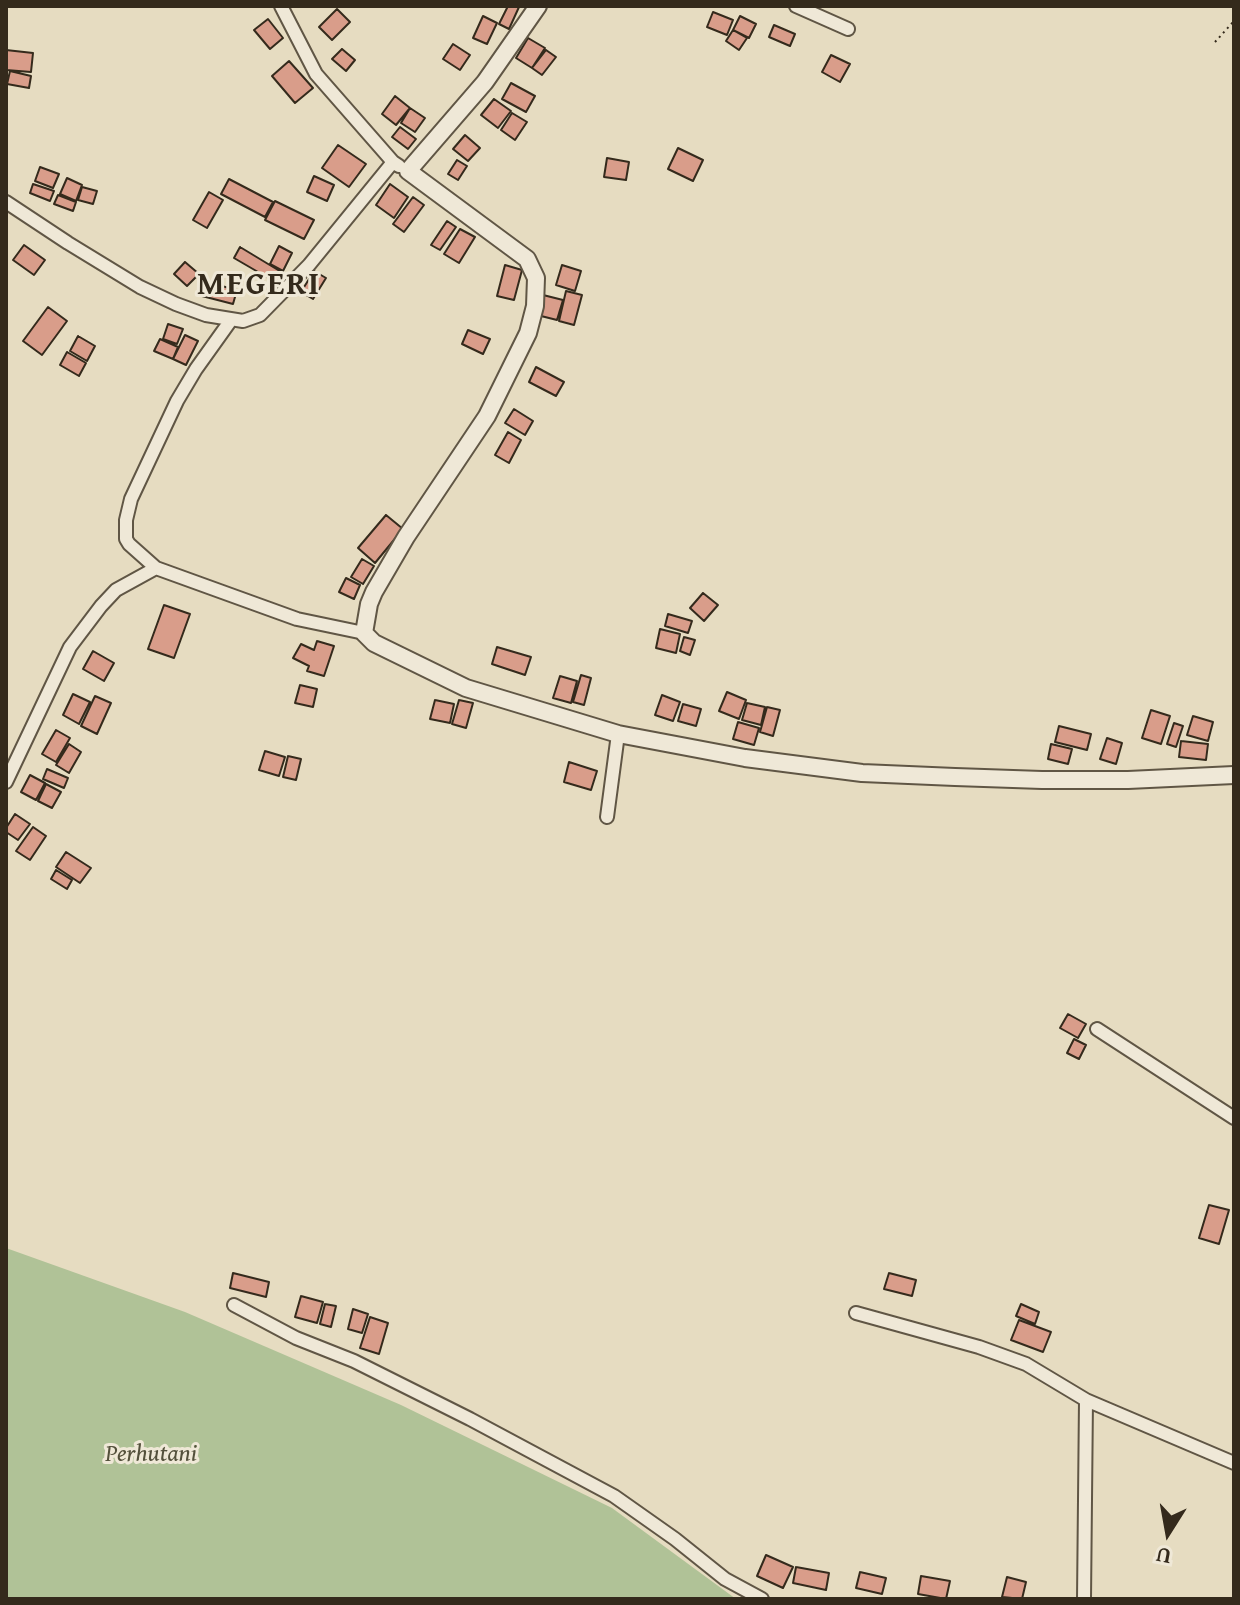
<!DOCTYPE html>
<style>
body{margin:0}
#map{position:relative;width:1240px;height:1605px;overflow:hidden;background:#e6dcc1;font-family:"Gentium Book Plus",serif}
canvas{display:block}
.frame{position:absolute;inset:0;border:8px solid #342a1c;pointer-events:none}
.north{position:absolute;left:1128px;top:1493px;width:80px;height:80px;-webkit-text-stroke:6px #efe8d7;paint-order:stroke;rotate:191deg;font-size:22px;font-weight:700;line-height:32px;text-align:center;color:#342a1c}
.north::after{content:'';display:block;margin:auto;width:28px;height:36px;background:#342a1c;clip-path:polygon(50% 0,100% 100%,50% 72%,0 100%)}
</style>
<div id="map">
<canvas width="1240" height="1605"></canvas>
<div class="frame"></div>
<div class="north">U</div>
</div>
<script>
const g = document.querySelector('canvas').getContext('2d');
g.lineJoin = 'round';
function fill(path, color) {
  g.fillStyle = color;
  g.fill(path, 'evenodd');
}
function shape(rows) {
  const path = new Path2D();
  for (const r of rows) {
    path.moveTo(r[0], r[1]);
    for (let i = 2; i < r.length; i += 2) path.lineTo(r[i], r[i + 1]);
  }
  return path;
}
function trace(path, color, width, dash) {
  g.strokeStyle = color;
  g.lineWidth = width;
  g.lineCap = dash ? 'butt' : 'round';
  g.setLineDash(dash || []);
  g.stroke(path);
}
function write(font, color, halo, rows, align = 'center') {
  g.font = font + ' "Gentium Book Plus",serif';
  g.lineWidth = 6;
  g.setLineDash([]);
  g.textBaseline = 'middle';
  g.strokeStyle = halo;
  g.fillStyle = color;
  for (const [text, x, y, turn = 0] of rows) {
    g.save();
    g.translate(x, y);
    g.rotate((+turn || 0) * Math.PI / 180);
    g.textAlign = isNaN(turn) ? turn : align;
    if (halo) g.strokeText(text, 0, 0);
    g.fillText(text, 0, 0);
    g.restore();
  }
}
fill(shape([
 [6,1248,185,1312,401,1405,612,1508,736,1599,6,1599]
]), '#b0c297');
const building = shape([
 [508,6,519,7,509,29,499,24,508,6],
 [337,9,350,22,332,40,319,27,337,9],
 [713,12,733,20,727,35,707,27,713,12],
 [483,16,497,23,487,44,473,38,483,16],
 [740,16,756,24,749,38,733,30,740,16],
 [268,19,283,38,270,49,254,30,268,19],
 [774,25,795,34,790,46,769,37,774,25],
 [733,30,747,38,739,50,726,41,733,30],
 [528,38,545,48,532,68,516,58,528,38],
 [453,44,470,55,460,70,443,59,453,44],
 [342,49,355,60,346,71,332,59,342,49],
 [6,50,33,53,31,72,6,70,6,50],
 [546,50,556,57,542,75,532,68,546,50],
 [831,55,850,64,840,82,822,72,831,55],
 [289,61,313,88,295,103,272,76,289,61],
 [10,71,31,76,29,88,7,84,10,71],
 [511,83,535,96,526,112,502,99,511,83],
 [395,96,410,108,396,125,382,114,395,96],
 [494,99,511,111,498,128,481,115,494,99],
 [410,108,425,118,415,132,401,123,410,108],
 [512,113,527,122,515,140,501,130,512,113],
 [400,127,416,139,408,149,392,137,400,127],
 [465,135,480,148,468,161,453,149,465,135],
 [338,145,366,164,349,187,322,168,338,145],
 [678,148,703,160,693,181,668,169,678,148],
 [607,158,629,162,626,180,604,177,607,158],
 [457,160,467,166,458,180,448,174,457,160],
 [40,167,59,174,53,188,35,181,40,167],
 [314,176,334,185,327,201,307,192,314,176],
 [67,178,82,185,76,201,60,194,67,178],
 [229,179,273,202,265,217,221,194,229,179],
 [33,184,54,191,50,201,30,193,33,184],
 [390,184,408,197,394,218,376,205,390,184],
 [82,187,97,191,93,204,78,200,82,187],
 [209,192,223,200,207,228,193,220,209,192],
 [58,195,76,202,73,211,54,204,58,195],
 [413,197,424,205,404,232,393,224,413,197],
 [275,201,314,220,304,239,265,220,275,201],
 [447,221,456,227,440,250,431,245,447,221],
 [460,229,475,237,459,263,444,254,460,229],
 [24,245,45,260,34,275,13,260,24,245],
 [279,246,292,253,283,271,270,264,279,246],
 [240,247,283,273,277,283,234,258,240,247],
 [185,262,199,274,187,286,174,274,185,262],
 [505,265,522,270,514,300,497,296,505,265],
 [562,265,581,271,575,291,556,285,562,265],
 [314,271,326,278,313,299,301,292,314,271],
 [206,282,237,290,233,304,202,296,206,282],
 [566,291,582,295,574,325,559,321,566,291],
 [543,295,563,300,557,320,537,315,543,295],
 [48,307,67,321,42,355,23,341,48,307],
 [168,324,183,329,177,344,163,339,168,324],
 [468,330,490,339,483,354,462,344,468,330],
 [185,335,198,341,186,365,173,359,185,335],
 [78,336,95,346,87,361,70,351,78,336],
 [160,339,178,347,173,359,154,351,160,339],
 [67,352,86,363,79,376,60,365,67,352],
 [536,367,564,382,556,396,529,382,536,367],
 [514,409,533,421,525,435,505,423,514,409],
 [508,432,521,440,509,463,495,455,508,432],
 [386,515,403,529,375,563,358,548,386,515],
 [362,559,374,566,363,584,351,577,362,559],
 [346,578,360,585,354,599,339,592,346,578],
 [703,593,718,605,704,621,690,608,703,593],
 [164,605,190,614,174,658,148,649,164,605],
 [668,614,692,621,688,633,665,626,668,614],
 [660,629,680,634,676,653,656,648,660,629],
 [684,637,695,640,690,655,680,651,684,637],
 [317,641,334,646,324,676,307,671,309,666,293,658,301,644,314,650,317,641],
 [497,647,531,657,525,675,492,664,497,647],
 [93,651,114,663,104,681,83,669,93,651],
 [581,675,591,678,584,705,573,702,581,675],
 [560,676,577,681,571,703,553,698,560,676],
 [300,685,317,689,313,707,295,703,300,685],
 [727,692,746,700,739,719,719,711,727,692],
 [73,694,90,702,79,724,63,715,73,694],
 [662,695,680,702,673,721,655,715,662,695],
 [95,696,111,703,97,734,81,726,95,696],
 [435,700,454,704,450,723,430,719,435,700],
 [459,700,473,703,466,728,452,724,459,700],
 [747,703,765,707,761,725,742,720,747,703],
 [683,704,701,709,696,726,678,721,683,704],
 [767,707,780,710,773,736,760,732,767,707],
 [1151,710,1170,716,1161,744,1142,738,1151,710],
 [1193,716,1213,722,1208,741,1187,735,1193,716],
 [738,722,759,728,754,745,733,739,738,722],
 [1174,723,1183,726,1176,747,1167,744,1174,723],
 [1059,726,1091,734,1087,750,1055,742,1059,726],
 [56,730,70,738,56,762,42,754,56,730],
 [1107,738,1122,743,1116,764,1100,759,1107,738],
 [1181,741,1208,744,1206,760,1179,757,1181,741],
 [69,744,81,752,69,773,56,765,69,744],
 [1051,744,1072,749,1068,764,1048,759,1051,744],
 [265,751,285,757,279,776,259,770,265,751],
 [288,756,301,759,296,780,283,777,288,756],
 [569,762,597,771,591,790,564,782,569,762],
 [47,769,68,778,64,788,43,779,47,769],
 [30,775,45,783,36,800,21,792,30,775],
 [46,784,61,792,52,808,38,801,46,784],
 [15,814,30,824,18,840,6,832,6,828,15,814],
 [33,827,46,836,30,860,16,851,33,827],
 [66,852,91,868,80,883,56,867,66,852],
 [56,870,72,880,67,889,51,879,56,870],
 [1068,1014,1086,1024,1078,1038,1060,1028,1068,1014],
 [1074,1039,1086,1045,1079,1059,1067,1053,1074,1039],
 [1209,1205,1229,1210,1219,1244,1199,1238,1209,1205],
 [233,1273,269,1282,266,1297,230,1288,233,1273],
 [889,1273,916,1280,912,1296,884,1289,889,1273],
 [301,1296,323,1302,317,1323,295,1317,301,1296],
 [325,1304,336,1306,331,1327,320,1324,325,1304],
 [1021,1304,1039,1312,1035,1324,1016,1316,1021,1304],
 [353,1309,368,1314,362,1333,348,1329,353,1309],
 [370,1317,388,1323,379,1354,360,1348,370,1317],
 [1019,1320,1051,1332,1043,1352,1011,1340,1019,1320],
 [766,1555,793,1567,783,1588,757,1576,766,1555],
 [796,1567,829,1573,826,1590,793,1583,796,1567],
 [860,1572,886,1578,882,1594,856,1588,860,1572],
 [921,1576,950,1581,946,1599,918,1594,921,1576],
 [1007,1577,1026,1582,1022,1599,1002,1597,1007,1577]
]);
fill(building, '#d99d8a');
trace(building, '#342a1c', 2);
const minor = shape([
 [281,6,316,74,393,162,399,166],
 [796,6,848,29],
 [6,202,68,243,140,287,176,304,206,315,243,321,260,315,309,265,393,162],
 [156,568,129,544,126,539,126,520,131,499,177,401,196,369,231,320],
 [6,782,70,647,101,606,116,590,156,568,297,619,364,633],
 [607,817,618,734],
 [1097,1029,1234,1118],
 [234,1305,296,1338,354,1361,470,1419,614,1496,675,1539,725,1579,762,1599],
 [856,1313,979,1347,1026,1364,1086,1400,1084,1599],
 [1086,1400,1234,1463]
]);
const tertiary = shape([
 [538,6,485,82,408,171,527,259,536,278,535,306,528,333,487,416,406,537,374,592,369,604,364,633,374,643,466,688,618,734,745,758,862,773,955,777,1042,780,1128,780,1234,775]
]);
trace(minor, '#605645', 16);
trace(tertiary, '#605645', 20);
trace(shape([
 [1215,42,1234,21]
]), '#342a1c', 2, [2, 4]);
trace(minor, '#efe8d7', 12);
trace(tertiary, '#efe8d7', 16);
write('italic 24px', '#53503b', '#efe8d7', [
 ["Perhutani",151,1455]
]);
g.letterSpacing = '2px';
write('bold 32px', '#342a1c', '#efe8d7', [
 ["MEGERI",259,286]
]);
g.letterSpacing = '0px';
</script>
